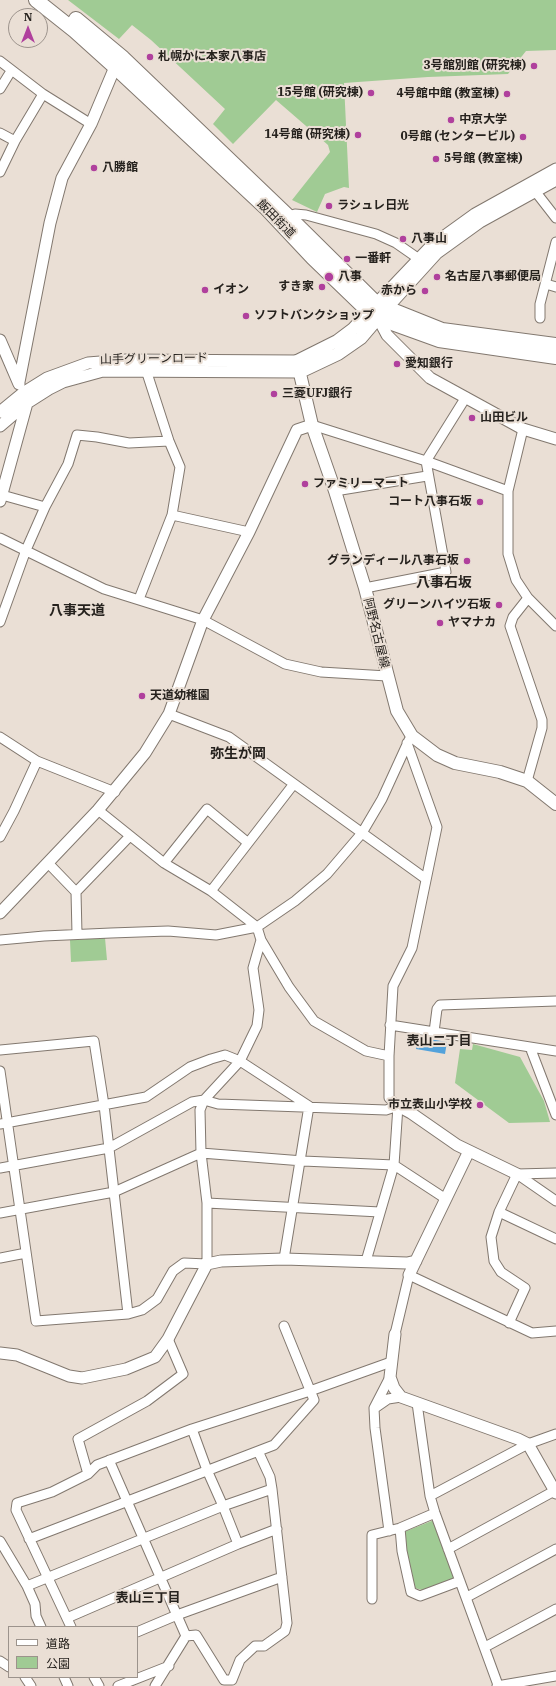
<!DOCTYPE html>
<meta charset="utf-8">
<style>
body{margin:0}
#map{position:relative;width:556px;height:1686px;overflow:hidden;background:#eadfd5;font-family:"IBM Plex Serif","Noto Sans JP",serif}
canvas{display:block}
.legend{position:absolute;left:8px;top:1626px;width:130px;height:52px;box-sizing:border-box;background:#eadfd5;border:1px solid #9c938c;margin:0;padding:5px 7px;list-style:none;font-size:12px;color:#26221e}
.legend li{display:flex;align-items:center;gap:8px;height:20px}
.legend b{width:20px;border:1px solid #9c938c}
.north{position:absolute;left:8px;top:8px;width:40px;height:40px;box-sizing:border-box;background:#eadfd5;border:1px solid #9c938c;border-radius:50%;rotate:0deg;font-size:11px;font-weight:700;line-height:16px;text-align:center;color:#26221e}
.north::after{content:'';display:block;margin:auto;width:14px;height:18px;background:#b0409d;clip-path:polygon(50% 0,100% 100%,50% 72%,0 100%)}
</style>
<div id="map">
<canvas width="556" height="1686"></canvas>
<ul class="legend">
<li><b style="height:5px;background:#fff"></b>道路</li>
<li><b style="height:11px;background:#a0cb94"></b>公園</li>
</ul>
<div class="north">N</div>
</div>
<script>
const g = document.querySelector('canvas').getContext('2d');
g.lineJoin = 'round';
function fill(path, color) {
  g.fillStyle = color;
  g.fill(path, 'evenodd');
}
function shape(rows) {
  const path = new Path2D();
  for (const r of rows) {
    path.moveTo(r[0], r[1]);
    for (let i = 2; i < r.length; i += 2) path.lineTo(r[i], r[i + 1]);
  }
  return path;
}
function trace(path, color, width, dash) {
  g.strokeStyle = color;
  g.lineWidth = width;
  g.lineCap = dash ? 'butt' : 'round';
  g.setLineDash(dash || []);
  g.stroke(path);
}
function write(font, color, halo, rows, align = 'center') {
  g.font = font + ' "IBM Plex Serif","Noto Sans JP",serif';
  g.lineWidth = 4;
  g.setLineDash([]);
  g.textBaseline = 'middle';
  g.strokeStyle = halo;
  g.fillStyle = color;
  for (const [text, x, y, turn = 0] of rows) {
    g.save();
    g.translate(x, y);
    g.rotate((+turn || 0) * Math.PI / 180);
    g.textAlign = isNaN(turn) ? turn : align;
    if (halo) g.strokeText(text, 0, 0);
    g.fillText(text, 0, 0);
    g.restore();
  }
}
fill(shape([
 [68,0,556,0,556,50,526,51,508,74,428,77,344,83,349,188,344,187,325,194,317,212,292,200,330,152,328,145,276,100,233,144,213,124,225,109,151,40,132,25,119,39],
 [105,938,107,960,71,962,70,940],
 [473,1044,520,1057,544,1101,550,1122,509,1123,455,1083,460,1049,472,1050],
 [434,1520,456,1578,422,1590,415,1588,406,1551,404,1532]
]), '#a0cb94');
fill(shape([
 [418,1037,447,1042,445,1054,416,1049]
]), '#53a2db');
const minor = shape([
 [0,61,43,94,91,124],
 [0,89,11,71],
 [0,133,15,141],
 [0,172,15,141,43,94],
 [535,191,556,218],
 [288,216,295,214,306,215,376,234,396,243,419,259],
 [546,284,556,287],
 [540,318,540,304,556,242],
 [312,425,426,461,508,491],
 [523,429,508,491,508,554,516,580,528,598,556,626],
 [335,491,427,476],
 [2,495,45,507],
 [172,515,249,532],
 [0,538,104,589,203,620,285,664,321,672,387,676],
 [365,588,446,572,426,461,466,397],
 [139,599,172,515,180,467,169,441,146,370],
 [0,622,26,550,45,507,68,464,77,435,97,437,129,443,169,441],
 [169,714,229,737,426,879],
 [0,737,37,761,115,792],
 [527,781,542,728,542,720,510,626,513,617,528,598],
 [98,810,164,863,211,891,257,927,261,940,289,987,314,1021,366,1051,389,1056],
 [0,837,14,811,37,761],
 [48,863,76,892,77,934],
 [164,863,207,809,247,842],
 [211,891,293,785],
 [76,892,130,836],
 [0,940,44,936,111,933,168,931,216,935,257,927,295,901,327,874,362,833,382,799,409,740],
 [390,1025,556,1051],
 [434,1032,437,1009,440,1005,556,1001],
 [530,1047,556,1115],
 [0,1050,94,1041,104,1105,128,1314],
 [0,1071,36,1321,128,1314,142,1310,157,1299,173,1271,184,1263,207,1264,207,1203,201,1153,200,1110,204,1100,240,1061,257,1026,259,1010,253,968,261,940],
 [0,1124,146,1097,190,1067,211,1059,225,1055,240,1061,309,1106,284,1259],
 [0,1168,109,1148,192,1102,204,1100,218,1104,386,1110,398,1106],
 [517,1174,556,1201],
 [517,1174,556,1173],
 [207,1203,380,1212],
 [499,1212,556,1239],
 [0,1213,114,1192,201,1153,303,1161,394,1165,446,1199],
 [0,1258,26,1253],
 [366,1261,394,1165,398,1106,389,1098,389,1056,393,986,412,948,437,827,407,743],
 [509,1323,525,1288,501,1272,494,1261,491,1237,499,1212,517,1174],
 [395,1334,409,1275,532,1333,556,1331],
 [417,1403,430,1496,435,1513,498,1685],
 [375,1408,388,1399,401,1397],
 [192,1429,207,1470,223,1506,238,1544],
 [109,1460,186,1636,196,1635,224,1680,232,1680,240,1660,255,1646,264,1646,285,1631,287,1623,272,1489,270,1477,258,1451],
 [88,1474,78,1439,147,1401,183,1374,168,1339],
 [430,1496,528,1444,556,1434],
 [400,1528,402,1551,411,1592,420,1596,460,1581],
 [389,1531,375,1428,374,1408,390,1377],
 [29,1539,274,1445,314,1400,284,1326],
 [0,1541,27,1586,35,1604,36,1616,41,1627],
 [448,1549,556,1490],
 [27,1586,223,1506,272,1489],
 [467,1597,556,1549],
 [372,1599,372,1535,400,1528,435,1513],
 [67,1618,238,1544,277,1529],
 [71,1627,16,1510,17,1503,52,1492,88,1474,97,1465,192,1429,310,1391,391,1362],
 [137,1632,177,1615,282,1577],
 [485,1647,556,1609],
 [0,1661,9,1667],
 [25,1677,31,1686],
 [64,1677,68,1686],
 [94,1677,99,1686],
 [118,1686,169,1666],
 [155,1686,186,1636],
 [497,1686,556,1676]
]);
const tertiary = shape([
 [556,180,480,222,437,253,378,318,387,335,430,378,523,429,556,439],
 [372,308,432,245,475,214,556,169],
 [0,340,19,384],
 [19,382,50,223,62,178,91,124,115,67,120,62],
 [0,412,23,393,47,378,88,363,126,360,297,361],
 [0,426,27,403,49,389,63,382,103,371,300,372],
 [0,501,27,403],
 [0,913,98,810,145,753,169,714,203,620,249,532,297,430,312,425],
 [398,1106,411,1113,457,1145,517,1174],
 [409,1275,469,1151],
 [395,1334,390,1377,394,1388,401,1397,518,1439,528,1444,556,1493],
 [0,1353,17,1355,69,1376,82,1378,126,1369,155,1357,168,1339,207,1264,221,1261,284,1259,407,1263,416,1261]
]);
const secondary = shape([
 [369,312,353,329,337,341,297,361,312,425,335,491,365,588,397,711,412,736,437,755,455,763,500,772,527,781,556,804],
 [300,372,338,354,361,338,378,318]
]);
const trunk = shape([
 [36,0,75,31,115,67,267,209,313,258,369,312,378,318,439,340,556,357],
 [76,19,123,58,288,216,377,304,442,330,556,345]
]);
trace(minor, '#82786f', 11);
trace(tertiary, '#82786f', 13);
trace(secondary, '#82786f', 14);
trace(trunk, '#82786f', 16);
trace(minor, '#fff', 9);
trace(tertiary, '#fff', 11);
trace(secondary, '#fff', 12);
trace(trunk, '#fff', 14);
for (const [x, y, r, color] of [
 [150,57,4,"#b0409d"],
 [534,66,4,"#b0409d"],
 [371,93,4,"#b0409d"],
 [507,94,4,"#b0409d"],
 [451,120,4,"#b0409d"],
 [358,135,4,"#b0409d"],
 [523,137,4,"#b0409d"],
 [436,159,4,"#b0409d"],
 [94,168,4,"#b0409d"],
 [329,206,4,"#b0409d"],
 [403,239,4,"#b0409d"],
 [347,259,4,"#b0409d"],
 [329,277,5,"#b0409d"],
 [437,277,4,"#b0409d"],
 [322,287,4,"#b0409d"],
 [205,290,4,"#b0409d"],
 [425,291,4,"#b0409d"],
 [246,316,4,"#b0409d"],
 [397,364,4,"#b0409d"],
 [274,394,4,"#b0409d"],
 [472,418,4,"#b0409d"],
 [305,484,4,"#b0409d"],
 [480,502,4,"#b0409d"],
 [467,561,4,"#b0409d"],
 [499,605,4,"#b0409d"],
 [440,623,4,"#b0409d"],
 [142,696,4,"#b0409d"],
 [480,1105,4,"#b0409d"]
]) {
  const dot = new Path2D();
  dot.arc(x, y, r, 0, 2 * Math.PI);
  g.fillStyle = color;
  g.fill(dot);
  trace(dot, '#eadfd5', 1.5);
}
write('bold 12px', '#26221e', '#eadfd5', [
 ["札幌かに本家八事店",158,57],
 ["3号館別館 (研究棟)",526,66,"right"],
 ["15号館 (研究棟)",363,93,"right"],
 ["4号館中館 (教室棟)",499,94,"right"],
 ["中京大学",459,120],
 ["14号館 (研究棟)",350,135,"right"],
 ["0号館 (センタービル)",515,137,"right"],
 ["5号館 (教室棟)",444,159],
 ["八勝館",102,168],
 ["ラシュレ日光",337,206],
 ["八事山",411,239],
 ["一番軒",355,259],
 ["八事",338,277],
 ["名古屋八事郵便局",445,277],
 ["すき家",314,287,"right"],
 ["イオン",213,290],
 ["赤から",417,291,"right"],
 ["ソフトバンクショップ",254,316],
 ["愛知銀行",405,364],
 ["三菱UFJ銀行",282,394],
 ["山田ビル",480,418],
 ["ファミリーマート",313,484],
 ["コート八事石坂",472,502,"right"],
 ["グランディール八事石坂",459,561,"right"],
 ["グリーンハイツ石坂",491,605,"right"],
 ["ヤマナカ",448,623],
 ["天道幼稚園",150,696],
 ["市立表山小学校",472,1105,"right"]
], 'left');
write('12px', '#26221e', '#eadfd5', [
 ["飯田街道",276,219,45],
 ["山手グリーンロード",154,359,-1],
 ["阿野名古屋線",376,633,76]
]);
write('bold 13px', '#26221e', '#eadfd5', [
 ["表山二丁目",439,1041],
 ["表山三丁目",148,1598]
]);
write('bold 14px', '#26221e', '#eadfd5', [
 ["八事石坂",444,583],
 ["八事天道",77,611],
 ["弥生が岡",238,754]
]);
</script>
